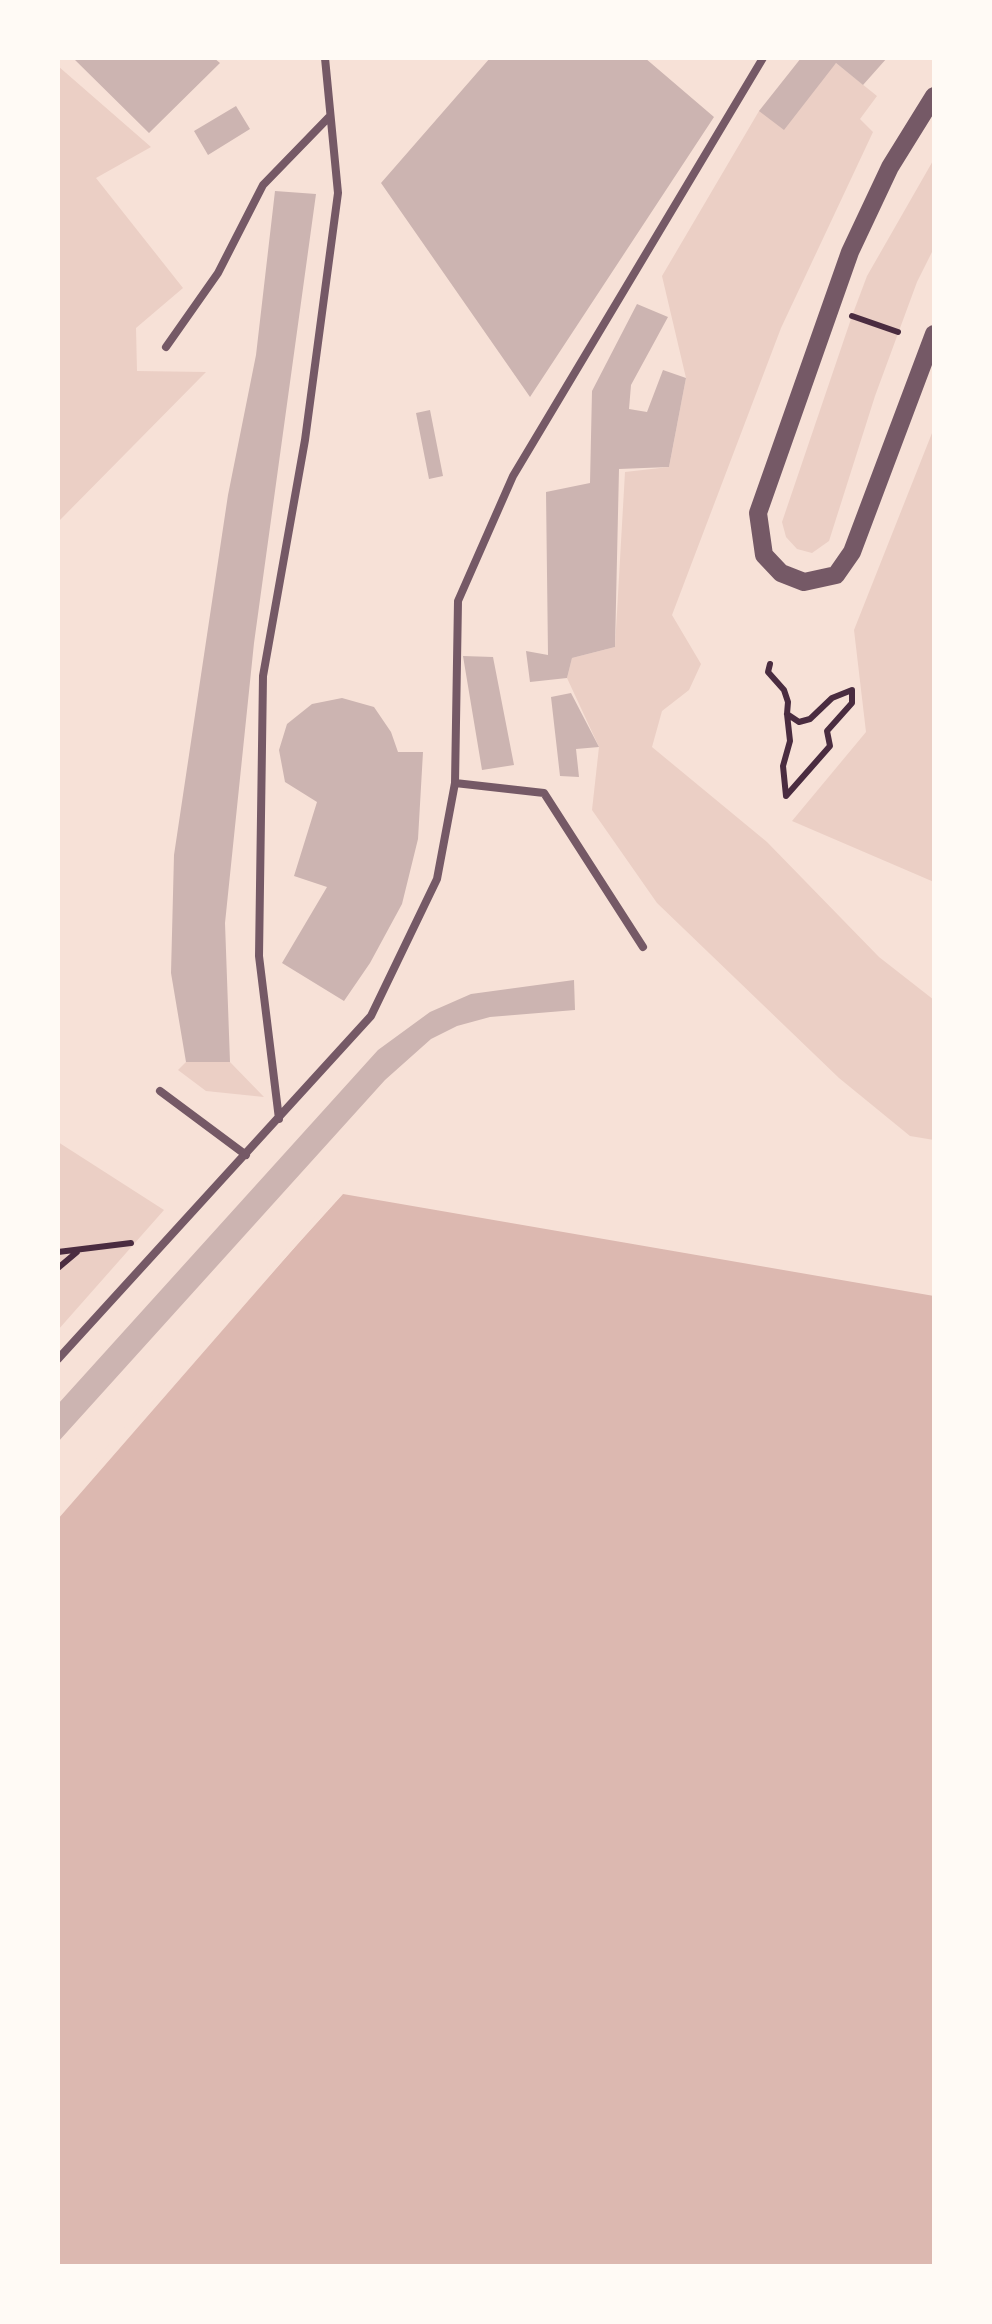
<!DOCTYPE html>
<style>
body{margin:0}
#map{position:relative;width:992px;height:2324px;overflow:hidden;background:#f7e1d7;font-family:"PT Sans Narrow",sans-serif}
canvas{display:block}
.frame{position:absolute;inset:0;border:60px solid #fffaf5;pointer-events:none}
</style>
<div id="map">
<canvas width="992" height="2324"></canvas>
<div class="frame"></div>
</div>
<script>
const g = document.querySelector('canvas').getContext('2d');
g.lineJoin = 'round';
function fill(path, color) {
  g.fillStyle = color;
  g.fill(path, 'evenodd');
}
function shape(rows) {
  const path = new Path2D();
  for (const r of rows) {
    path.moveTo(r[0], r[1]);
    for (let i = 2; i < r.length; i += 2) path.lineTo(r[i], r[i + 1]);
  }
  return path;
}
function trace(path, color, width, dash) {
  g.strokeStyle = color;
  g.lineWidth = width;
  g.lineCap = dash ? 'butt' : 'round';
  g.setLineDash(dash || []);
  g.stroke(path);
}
fill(shape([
 [836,63,877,96,860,119,873,132,781,328,672,615,701,664,689,690,662,711,652,747,767,842,879,957,934,1000,934,1140,910,1136,839,1078,657,903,592,810,599,747,567,678,572,658,615,647,625,472,669,467,686,378,662,276,759,111],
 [58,66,151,147,96,178,183,288,136,328,137,371,206,372,58,522],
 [934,159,934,248,917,282,875,396,829,541,812,553,797,549,786,537,782,522,852,316,867,276],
 [934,428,934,882,792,821,866,732,854,630],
 [186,1062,230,1062,264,1097,206,1091,178,1070],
 [58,1142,164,1210,58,1330]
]), '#ebcfc5');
fill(shape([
 [343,1194,934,1296,934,2266,58,2266,58,1509]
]), '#dcb8b0');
fill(shape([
 [347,1189,302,1239,58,1519,58,1501,339,1190]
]), '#f7e1d7');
fill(shape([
 [73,58,214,58,220,63,149,133],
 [490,58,645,58,714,117,530,397,381,183],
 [801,58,887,58,863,85,836,63,784,130,759,111],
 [236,106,250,129,208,155,194,131],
 [275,191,316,194,254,643,225,923,230,1062,186,1062,171,973,174,855,228,495,256,355],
 [637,304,668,317,631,385,629,409,647,412,663,370,686,378,669,467,619,469,615,647,572,658,567,678,530,682,526,651,548,655,546,492,590,483,592,391],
 [430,410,443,476,429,479,416,413],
 [463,656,493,657,514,765,482,770],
 [571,693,599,747,576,749,579,777,560,776,551,697],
 [342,698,374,707,391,732,398,752,423,752,418,839,402,904,370,963,344,1001,282,963,327,887,294,876,317,802,285,782,279,750,287,724,312,704],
 [574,980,575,1010,490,1017,457,1026,431,1039,385,1080,58,1442,58,1404,378,1050,430,1012,471,994]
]), '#ccb4b1');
trace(shape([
 [852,316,898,332],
 [770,664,768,672,784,690,788,702,787,714,790,741,783,766,786,796,830,746,827,731,852,703,852,690,832,698,810,719,799,722,787,714],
 [58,1252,131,1243],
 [58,1268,77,1252]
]), '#4a2c40', 6);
trace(shape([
 [166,347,218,273,263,185,330,116],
 [455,783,544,793,643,947],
 [160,1091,246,1155],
 [279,1119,259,956,263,676,305,440,338,193,325,58],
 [58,1359,371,1016,437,879,455,783,458,601,513,476,763,58]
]), '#755966', 8);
trace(shape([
 [934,96,890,167,850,252,758,513,764,555,781,573,804,582,836,575,852,552,934,334]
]), '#755966', 18);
</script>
